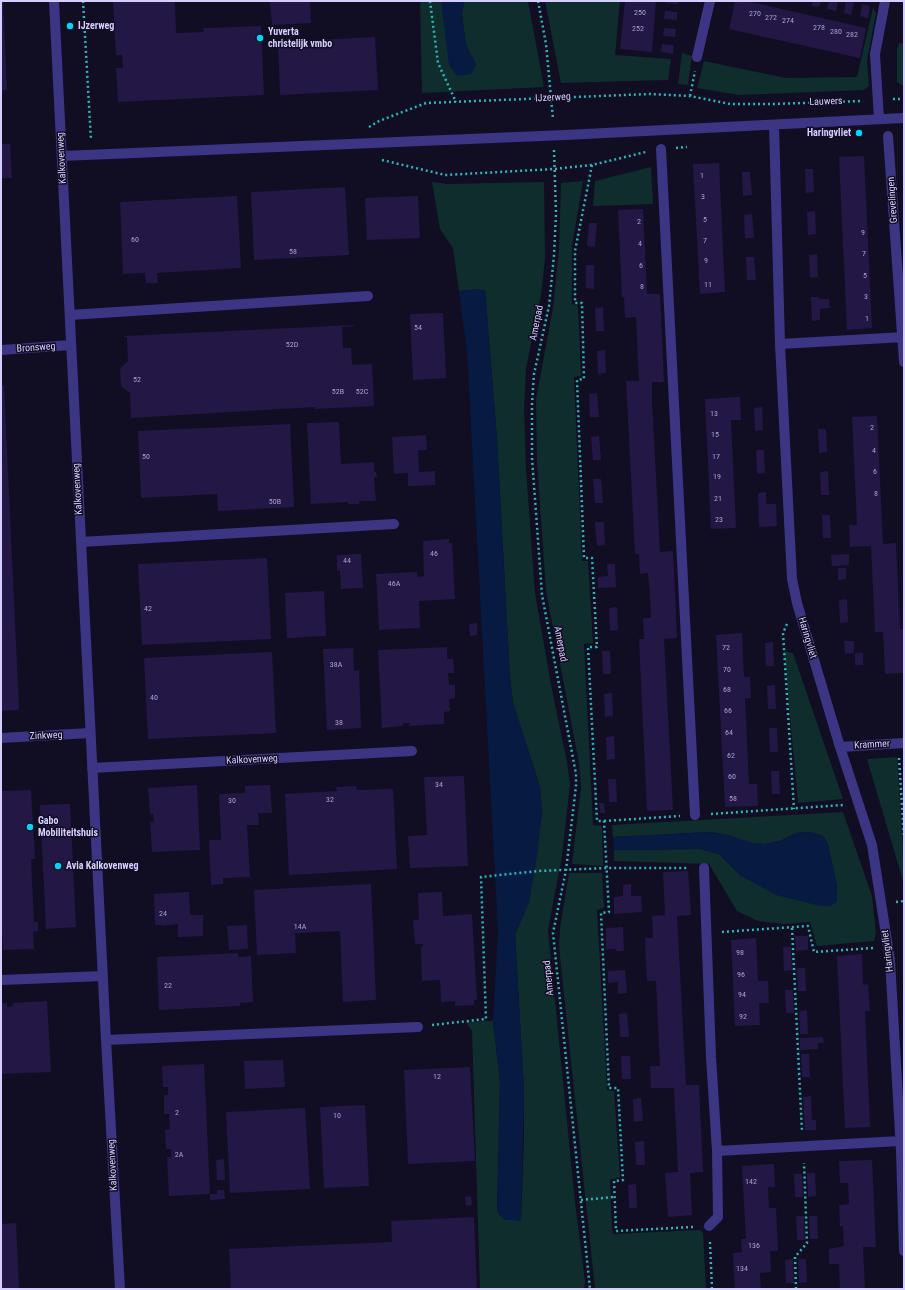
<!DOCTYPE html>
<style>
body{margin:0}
#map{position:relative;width:905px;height:1290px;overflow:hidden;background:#110d23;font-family:"Roboto Condensed",sans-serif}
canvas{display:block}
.frame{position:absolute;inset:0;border:2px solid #d6ceff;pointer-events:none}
</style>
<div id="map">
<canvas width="905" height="1290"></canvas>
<div class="frame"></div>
</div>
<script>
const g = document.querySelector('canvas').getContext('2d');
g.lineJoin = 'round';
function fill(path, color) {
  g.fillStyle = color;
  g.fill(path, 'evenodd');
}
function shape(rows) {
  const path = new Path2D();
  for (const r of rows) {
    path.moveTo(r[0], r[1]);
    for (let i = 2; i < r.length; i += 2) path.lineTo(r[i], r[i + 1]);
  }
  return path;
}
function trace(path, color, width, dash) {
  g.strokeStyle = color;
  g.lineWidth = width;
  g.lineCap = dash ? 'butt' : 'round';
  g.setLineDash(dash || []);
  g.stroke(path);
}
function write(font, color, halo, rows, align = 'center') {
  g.font = font + ' "Roboto Condensed",sans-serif';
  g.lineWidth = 3;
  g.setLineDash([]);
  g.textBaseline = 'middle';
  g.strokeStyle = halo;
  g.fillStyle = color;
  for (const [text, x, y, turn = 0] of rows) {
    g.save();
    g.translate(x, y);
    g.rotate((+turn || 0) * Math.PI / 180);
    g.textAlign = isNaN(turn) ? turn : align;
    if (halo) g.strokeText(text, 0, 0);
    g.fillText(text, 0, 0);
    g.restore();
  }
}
fill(shape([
 [420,1,441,1,476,65,466,45,462,15,464,1,528,1,544,87,422,93],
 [545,1,620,1,615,55,671,59,668,80,561,83],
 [873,8,876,13,867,61,869,86,864,90,739,95,697,88,704,61,786,78,857,77],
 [899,43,904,44,904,86,897,82,897,50],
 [682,53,692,56,688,85,678,84],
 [651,167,653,204,593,206,595,181],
 [583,181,572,246,572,304,578,306,581,376,574,377,582,561,588,561,593,643,584,644,593,825,602,826,603,866,572,864,581,787,579,763,546,591,537,462,536,399,553,308,559,249,561,183],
 [432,182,447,184,544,182,545,259,541,295,526,368,524,407,526,469,535,593,552,690,567,762,570,784,562,856,548,930,575,1202,585,1281,584,1289,480,1289,472,1031,466,1022,493,1021,500,1082,497,1211,503,1219,521,1220,524,1139,524,1091,515,934,529,902,542,813,540,787,513,703,510,679,497,439,485,290,459,291,453,248,440,229],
 [784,651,793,653,843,799,798,803],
 [897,757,904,863,904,884,867,759],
 [843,812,872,896,876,933,874,941,817,946,810,922,784,924,758,921,737,911,709,864,614,861,614,850,700,849,719,854,741,876,837,901,837,886,828,845,824,837,815,833,805,832,796,833,780,841,764,844,752,843,728,835,710,832,613,837,612,825],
 [569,873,602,873,604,908,597,910,607,1090,614,1091,620,1177,610,1180,612,1229,613,1234,700,1230,703,1233,706,1289,595,1289,559,947,560,928]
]), '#0f2d2d');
fill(shape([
 [441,1,464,1,462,15,466,44,476,65,471,74,457,76,449,65],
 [478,289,485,290,497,439,510,679,513,703,540,787,542,813,537,856,529,902,515,934,524,1091,521,1221,503,1219,497,1211,500,1082,493,1021,498,931,467,352,459,291],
 [710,832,728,835,752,843,764,844,780,841,796,833,805,832,815,833,824,837,828,845,837,886,837,901,831,906,820,906,776,895,741,876,719,854,700,849,614,850,613,837]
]), '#071a41');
fill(shape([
 [1,1,3,1,7,90,1,90],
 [113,1,175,1,176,33,204,32,203,28,261,26,264,95,118,102,116,68,123,68,122,55,116,55],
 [270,1,310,1,311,23,272,25],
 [625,1,656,1,652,52,620,49],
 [666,1,679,1,678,4,666,3],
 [735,1,746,1,866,28,860,58,729,29],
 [813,1,821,1,819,7,812,6],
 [829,1,838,1,836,11,827,9],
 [846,1,854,3,851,15,844,13],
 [862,4,870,6,868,18,860,16],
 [665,11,677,12,677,20,664,19],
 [664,28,676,29,675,37,663,36],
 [375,37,378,90,280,95,278,42],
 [662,44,674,45,673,54,661,52],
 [1,144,10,144,12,178,1,178],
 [864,156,872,328,847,330,839,157],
 [719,163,725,292,700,294,693,164],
 [805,169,813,169,814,192,806,193],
 [742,172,750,172,752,195,743,196],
 [345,187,349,255,254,260,251,192],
 [237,196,241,268,157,273,158,283,146,283,145,273,123,274,120,202],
 [418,196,420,238,367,240,365,198],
 [643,209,647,294,660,294,664,382,652,382,652,402,660,552,673,551,677,638,664,639,673,810,647,811,639,639,644,639,643,618,651,618,650,596,648,573,640,574,639,554,635,554,626,381,639,381,636,317,625,318,624,297,622,297,618,210],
 [815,211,816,234,808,235,807,212],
 [752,214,754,238,745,238,744,215],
 [589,223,597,223,595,247,587,246],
 [817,254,818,277,810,278,809,255],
 [746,257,754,257,756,280,747,280],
 [586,265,594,265,594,289,586,288],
 [811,297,819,297,819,299,829,299,830,308,820,309,820,320,812,321],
 [603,307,604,331,596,331,595,308],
 [443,313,446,378,413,380,410,314],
 [354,325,354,326,342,327,343,348,351,348,352,365,372,364,374,406,315,409,315,407,131,418,130,393,121,386,120,369,128,361,127,337,124,337,124,336],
 [605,350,606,373,598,374,597,351],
 [1,384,4,386,19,708,18,710,1,711],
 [597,393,599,417,590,417,589,394],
 [740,397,741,420,731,420,736,528,711,529,705,399],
 [762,407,763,430,755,431,754,408],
 [877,416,883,544,896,543,900,629,904,629,904,673,885,674,883,632,875,632,871,546,850,547,849,525,857,525,852,417],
 [339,422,341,464,374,462,374,472,376,472,377,477,374,477,376,501,359,501,359,504,348,504,348,502,311,504,307,423],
 [290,424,294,507,218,511,217,494,141,498,138,431],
 [818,429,826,429,827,452,819,453],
 [426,435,427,450,418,450,419,472,435,471,435,485,408,486,408,473,394,474,392,437],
 [599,436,601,460,593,460,591,437],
 [756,450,764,450,765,473,757,474],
 [828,471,829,495,821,495,820,472],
 [593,479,601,479,603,503,595,503],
 [766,492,766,504,776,504,777,526,759,527,758,493],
 [822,515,830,515,831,538,823,538],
 [595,522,604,522,605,545,597,546],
 [449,539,449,543,452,543,455,599,419,601,420,628,379,630,376,574,417,572,417,577,424,576,423,541],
 [361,554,363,588,341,589,340,571,337,571,337,555],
 [849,554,849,565,832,566,831,555],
 [267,558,271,639,142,645,138,564],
 [607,564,615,564,616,587,598,588,598,577,608,576],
 [838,568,846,568,846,579,838,580],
 [324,591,326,636,287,638,285,593],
 [847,599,848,622,840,623,839,600],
 [617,607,618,630,610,631,609,608],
 [477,623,477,635,470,636,469,624],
 [742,633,744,677,750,677,751,698,745,698,749,784,757,784,758,806,725,807,716,635],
 [844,641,854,641,854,653,845,654],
 [773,642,774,666,766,666,765,643],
 [447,647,447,659,453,659,454,673,448,673,449,685,455,685,455,698,449,699,450,711,444,712,444,724,410,726,410,723,403,723,403,726,382,728,378,650],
 [353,648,354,671,359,670,361,728,327,730,323,649],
 [602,651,610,651,611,674,603,674],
 [272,652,276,733,148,739,144,658],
 [855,653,863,653,863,665,855,665],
 [775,685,776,709,768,709,767,686],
 [612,693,613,716,605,717,604,694],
 [769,728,777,728,778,752,770,752],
 [614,736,615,759,607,760,606,737],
 [771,771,779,771,780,794,772,794],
 [464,776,468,866,410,868,408,836,427,835,424,777],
 [608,779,616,779,617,802,609,802],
 [197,785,200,850,152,852,150,822,154,822,153,814,150,814,148,788],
 [270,785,272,813,258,813,259,825,247,825,250,877,223,878,223,884,211,885,209,840,221,840,219,794,245,793,245,786],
 [356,786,357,790,393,789,397,869,289,875,285,794,337,791,336,787],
 [31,790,35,859,31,859,34,922,38,922,38,931,33,932,34,949,3,950,1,911,1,791],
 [599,803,604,803,605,813,600,813],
 [70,804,76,927,46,929,40,805],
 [688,871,691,915,677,916,686,1085,699,1085,703,1172,690,1173,692,1215,668,1217,665,1173,678,1172,674,1088,651,1088,650,1066,660,1066,656,981,647,981,645,938,653,938,652,916,665,915,663,872],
 [371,884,376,1000,343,1002,340,931,295,933,296,953,257,955,254,890],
 [631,884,631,896,641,896,642,912,614,914,614,897,623,896,623,885],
 [189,892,190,915,203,915,203,936,178,937,178,924,163,926,163,925,155,925,154,894],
 [442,892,443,916,472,914,477,1000,474,1000,474,1005,455,1006,455,1001,441,1002,440,980,422,981,421,946,423,947,423,944,415,944,413,920,419,920,418,893],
 [247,925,248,949,229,950,227,926],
 [623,927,624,951,616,951,616,949,606,949,606,928],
 [795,936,808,936,808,950,796,951],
 [756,938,758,981,768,981,769,1003,759,1003,760,1025,735,1026,731,940],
 [783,947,791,947,792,970,784,971],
 [238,953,238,957,251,956,253,1002,240,1003,240,1006,159,1010,157,957],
 [862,954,863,985,868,984,869,998,870,1011,865,1011,870,1127,845,1128,837,956],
 [797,968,805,968,806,991,798,991],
 [625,970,627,993,618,994,618,982,608,983,608,971],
 [785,990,793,990,794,1013,786,1013],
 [47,1001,51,1072,1,1074,1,1003,7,1003,7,1007,13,1006,13,1003],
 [807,1010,808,1034,800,1034,799,1011],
 [627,1013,629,1037,620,1037,619,1014],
 [823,1037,824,1043,818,1043,818,1049,800,1050,800,1038],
 [801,1054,809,1054,810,1077,802,1077],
 [621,1056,630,1056,631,1079,622,1079],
 [283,1060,285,1087,245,1089,244,1061],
 [204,1064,210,1194,169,1196,167,1157,171,1157,171,1149,166,1149,165,1130,170,1129,169,1114,164,1114,164,1095,168,1095,168,1087,163,1087,162,1066],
 [470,1067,475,1161,408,1164,404,1070],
 [811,1096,812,1120,816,1120,816,1130,805,1130,803,1097],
 [641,1098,643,1121,634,1122,633,1099],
 [365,1105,369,1186,324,1188,320,1107],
 [305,1108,310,1189,230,1193,226,1112],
 [644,1141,645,1165,636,1165,635,1142],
 [224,1159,225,1180,217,1180,216,1160],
 [872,1160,876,1247,863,1247,865,1289,840,1289,839,1264,829,1264,829,1249,844,1246,843,1226,840,1226,839,1205,849,1204,848,1183,840,1183,839,1161],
 [774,1164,775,1187,768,1187,769,1208,776,1208,778,1251,770,1251,771,1272,760,1273,761,1289,735,1289,733,1253,742,1252,741,1239,746,1239,742,1166],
 [807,1173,815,1173,816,1196,808,1197],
 [794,1174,802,1174,803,1197,795,1197],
 [636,1184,637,1208,629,1208,628,1185],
 [217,1190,224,1190,225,1199,210,1200,210,1194,217,1194],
 [471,1196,472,1205,466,1206,465,1197],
 [796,1216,804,1216,805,1240,797,1240],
 [809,1216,817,1216,818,1239,810,1239],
 [474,1217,477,1289,231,1289,229,1249,392,1242,391,1221],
 [16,1223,19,1289,1,1289,1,1224],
 [793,1259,794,1283,786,1283,785,1260],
 [798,1259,806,1259,807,1282,799,1283]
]), '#231845');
trace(shape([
 [83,1,91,140],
 [430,1,438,63,456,102],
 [538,1,546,44,553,119],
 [690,96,695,71],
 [893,99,904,99],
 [369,127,379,121,426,103,650,94,690,96,730,104,773,104,862,101],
 [676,148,687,147],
 [554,150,556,214,554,255,549,306,534,374,532,403,532,458,542,595,576,774,576,786,566,870,553,933,590,1289],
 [382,160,445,175,554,169,592,165,646,152],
 [592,165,575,251,575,303,582,303,584,379,577,380,584,558,592,558,597,647,588,647,597,821,604,821,609,912,601,913,609,1088,618,1088,623,1180,614,1181,616,1231,693,1227],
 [787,624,783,633,794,809],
 [899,758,904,838],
 [711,814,843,805],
 [604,821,680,816],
 [896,902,904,901],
 [792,928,802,1132],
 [722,932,808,926,814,952,873,948],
 [432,1025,486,1019,481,877,538,871,606,868,689,868],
 [581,1200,614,1197],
 [710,1242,712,1289],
 [796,1289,795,1257,807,1243,804,1163]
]), '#29b9b6', 2.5, [2, 3]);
trace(shape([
 [54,1,106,1040,120,1289],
 [697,57,710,1],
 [879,119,875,54,885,1],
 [774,125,780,344,792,579,797,603,840,747,872,845,890,960,901,1151,904,1251],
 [888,136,904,362],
 [661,149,695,815],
 [62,156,565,135,904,118],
 [70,315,368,296],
 [780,344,904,337],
 [1,350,71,345],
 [81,542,394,524],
 [1,738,90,733],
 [840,747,904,743],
 [92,768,412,751],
 [704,868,711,1057,717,1151,718,1217,709,1226],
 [1,980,103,976],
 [106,1040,418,1027],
 [717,1151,900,1141]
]), '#3c3584', 10);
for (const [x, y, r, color] of [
 [70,26,4,"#00d6f9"],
 [260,38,4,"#00d6f9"],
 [859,133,4,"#00d6f9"],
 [30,827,4,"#00d6f9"],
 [58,866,4,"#00d6f9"]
]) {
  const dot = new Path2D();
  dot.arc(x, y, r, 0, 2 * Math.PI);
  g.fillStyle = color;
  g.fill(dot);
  trace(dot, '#110d23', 1.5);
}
write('8px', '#a9a0d0', null, [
 ["250",640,13],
 ["270",755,14],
 ["272",771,18],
 ["274",788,21],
 ["278",819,28],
 ["252",638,29],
 ["280",836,32],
 ["282",852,35],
 ["1",702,176],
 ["3",703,197],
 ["5",705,220],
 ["2",639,222],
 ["9",863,233],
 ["60",135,240],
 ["7",705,241],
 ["4",640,244],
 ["58",293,252],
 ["7",864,254],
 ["9",706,261],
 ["6",641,266],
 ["5",865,276],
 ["11",708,285],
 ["8",642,287],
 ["3",866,297],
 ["1",867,319],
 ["54",418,328],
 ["52D",292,345],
 ["52",137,380],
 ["52B",338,392],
 ["52C",362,392],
 ["13",714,414],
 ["2",872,428],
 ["15",715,435],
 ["4",874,451],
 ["50",146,457],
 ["17",716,457],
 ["6",875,472],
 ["19",717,477],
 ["8",876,494],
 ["21",718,499],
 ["50B",275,502],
 ["23",719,520],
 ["46",434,554],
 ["44",347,561],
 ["46A",394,584],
 ["42",148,609],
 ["72",726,648],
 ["38A",336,665],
 ["70",727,670],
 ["68",727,690],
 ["40",154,698],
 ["66",728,711],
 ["38",339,723],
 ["64",729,733],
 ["62",731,756],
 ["60",732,777],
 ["34",439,785],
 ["58",733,799],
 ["32",330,800],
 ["30",232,801],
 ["24",163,914],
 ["14A",300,927],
 ["98",740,953],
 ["96",741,975],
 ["22",168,986],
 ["94",742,995],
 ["92",743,1017],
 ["12",437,1077],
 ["2",177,1113],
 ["10",337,1116],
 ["2A",179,1155],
 ["142",751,1182],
 ["136",754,1246],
 ["134",742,1269]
]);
write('bold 10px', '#d6ceff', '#110d23', [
 ["IJzerweg",78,26],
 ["Yuverta",268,32],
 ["christelijk vmbo",268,44],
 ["Haringvliet",851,133,"right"],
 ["Gabo",38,821],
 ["Mobiliteitshuis",38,833],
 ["Avia Kalkovenweg",66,866]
], 'left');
write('10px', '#d6ceff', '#110d23', [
 ["IJzerweg",553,98,-3],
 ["Lauwers",826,102,-2],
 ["Kalkovenweg",62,158,-93],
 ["Grevelingen",893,200,-94],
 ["Amerpad",537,323,-79],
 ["Bronsweg",36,348,-4],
 ["Kalkovenweg",78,489,-93],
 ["Haringvliet",807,638,73],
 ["Amerpad",560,644,79],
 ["Zinkweg",46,736,-3],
 ["Krammer",872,745,-3],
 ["Kalkovenweg",252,760,-3],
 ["Haringvliet",888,951,-97],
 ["Amerpad",549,978,-96],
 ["Kalkovenweg",113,1165,-93]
]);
</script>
